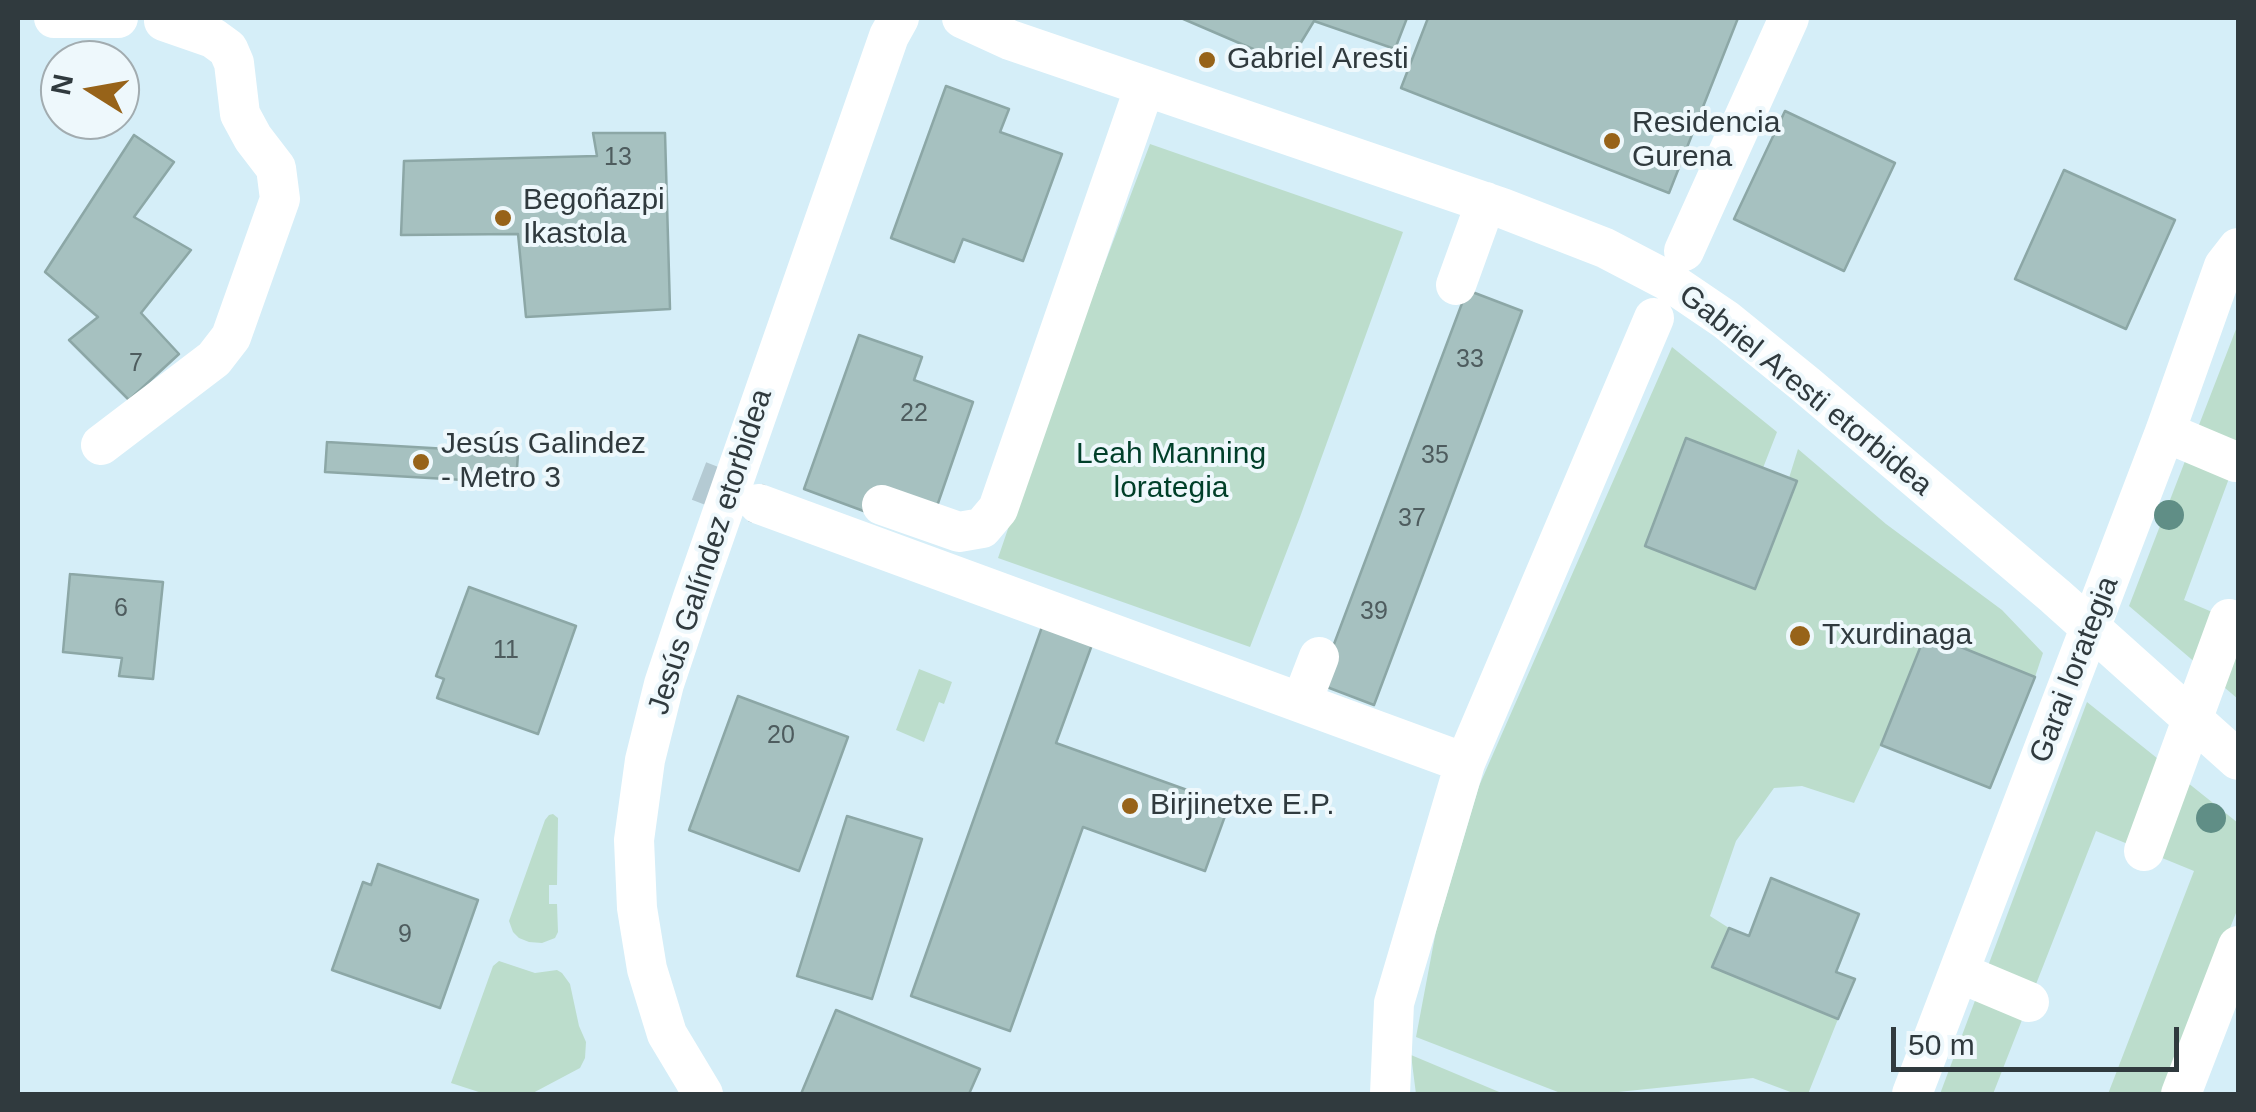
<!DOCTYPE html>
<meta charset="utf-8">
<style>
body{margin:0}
#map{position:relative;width:2256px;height:1112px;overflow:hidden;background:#d5eef8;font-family:Arial,sans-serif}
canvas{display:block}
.frame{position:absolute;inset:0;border:20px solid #303a3e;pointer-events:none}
.north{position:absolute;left:40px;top:40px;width:100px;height:100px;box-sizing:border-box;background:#eef8fc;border:2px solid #a2acb0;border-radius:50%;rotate:281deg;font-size:28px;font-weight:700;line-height:40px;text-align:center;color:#303a3e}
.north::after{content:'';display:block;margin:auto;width:35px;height:45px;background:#976319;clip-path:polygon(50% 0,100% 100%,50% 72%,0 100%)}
.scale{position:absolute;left:1891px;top:1027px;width:288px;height:45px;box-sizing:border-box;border:5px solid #303a3e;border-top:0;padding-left:12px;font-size:30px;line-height:35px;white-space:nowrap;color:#303a3e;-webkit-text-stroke:8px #eef8fc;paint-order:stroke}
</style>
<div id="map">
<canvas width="2256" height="1112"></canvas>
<div class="frame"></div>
<div class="north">N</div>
<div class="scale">50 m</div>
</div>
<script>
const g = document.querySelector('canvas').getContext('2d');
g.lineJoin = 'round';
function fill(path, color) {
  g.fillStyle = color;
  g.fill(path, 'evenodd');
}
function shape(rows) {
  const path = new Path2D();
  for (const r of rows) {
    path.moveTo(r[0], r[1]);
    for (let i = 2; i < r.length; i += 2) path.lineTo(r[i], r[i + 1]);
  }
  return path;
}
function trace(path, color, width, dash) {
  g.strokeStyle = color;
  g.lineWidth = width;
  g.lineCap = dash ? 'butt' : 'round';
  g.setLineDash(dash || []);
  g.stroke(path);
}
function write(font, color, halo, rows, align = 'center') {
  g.font = font + ' Arial,sans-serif';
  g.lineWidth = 8;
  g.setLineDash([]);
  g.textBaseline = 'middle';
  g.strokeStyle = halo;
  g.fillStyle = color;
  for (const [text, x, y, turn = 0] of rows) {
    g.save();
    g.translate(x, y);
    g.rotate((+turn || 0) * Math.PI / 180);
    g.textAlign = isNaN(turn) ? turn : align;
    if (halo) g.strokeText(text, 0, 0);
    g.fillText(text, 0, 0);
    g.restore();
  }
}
fill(shape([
 [1150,144,1403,232,1300,517,1250,647,998,558,1044,424],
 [2238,324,2238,454,2184,600,2238,623,2238,699,2129,606],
 [1672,347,1777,432,1763,468,1686,439,1645,546,1755,588,1797,482,1789,478,1798,449,1886,524,2002,610,2043,653,2035,677,1926,634,1881,745,1854,803,1802,786,1774,788,1736,841,1710,916,1729,928,1713,967,1838,1019,1808,1094,1796,1094,1753,1078,1599,1094,1563,1094,1416,1037,1436,931,1479,786],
 [919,669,952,682,944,704,939,702,924,742,896,730],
 [2087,702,2238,823,2238,908,2164,1094,2108,1094,2194,871,2096,831,1993,1094,1940,1094],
 [553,814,558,818,557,885,549,885,549,904,557,904,558,932,555,938,542,943,529,942,519,938,513,932,509,921,545,820,549,815],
 [499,961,535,973,557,970,562,973,570,984,579,1026,586,1042,585,1058,580,1068,531,1094,485,1094,451,1083,493,966],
 [1411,1055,1504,1094,1416,1094]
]), '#bcddcc');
const building = shape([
 [1181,18,1407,18,1395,49,1314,21,1288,64,1181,18],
 [1428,18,1738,18,1669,193,1401,88,1428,18],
 [946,86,1009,109,1000,132,1062,154,1023,261,963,239,954,262,891,238,946,86],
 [1785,111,1895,163,1844,271,1734,219,1785,111],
 [593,133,665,133,670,309,526,317,518,234,401,235,404,161,597,156,593,133],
 [134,135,174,162,134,217,191,250,141,313,179,354,129,400,69,340,98,317,45,272,134,135],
 [2064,170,2175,220,2126,329,2015,279,2064,170],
 [1467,290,1522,311,1374,705,1319,684,1467,290],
 [859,335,922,357,914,380,973,402,936,509,869,513,804,489,859,335],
 [1686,438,1797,481,1755,589,1645,546,1686,438],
 [327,442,518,453,516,483,325,472,327,442],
 [70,574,163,582,153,679,119,676,122,658,63,652,70,574],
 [469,587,576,626,538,734,437,698,444,679,436,676,469,587],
 [1043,624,1093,642,1056,743,1229,805,1205,871,1083,827,1010,1031,911,996,1043,624],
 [1926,633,2035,677,1990,788,1881,745,1926,633],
 [738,696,848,737,799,871,689,830,738,696],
 [847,816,922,839,872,999,797,976,847,816],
 [378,864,478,900,440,1008,332,970,363,882,371,885,378,864],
 [1771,878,1859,914,1836,972,1855,979,1838,1019,1712,967,1729,928,1749,936,1771,878],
 [836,1010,980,1069,969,1094,801,1094,836,1010]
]);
fill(building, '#a6c1c0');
trace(building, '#8ca7a6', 2.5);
trace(shape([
 [699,481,759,504]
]), '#b4cad3', 40, [40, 20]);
trace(shape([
 [54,18,118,18],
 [962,18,1010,40,1502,208,1605,248,1670,282,1726,320,1805,384,2055,596,2238,760],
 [1684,251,1789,18],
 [1456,285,1486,202],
 [2165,432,2236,462],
 [101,445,214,359,231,337,280,199,276,168,253,138,240,114,234,63,228,49,213,38,164,21],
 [759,504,1465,763],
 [882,505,959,532,982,528,998,509,1145,86],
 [1302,701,1319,657],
 [2144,851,2229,619],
 [1960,973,2029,1002],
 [703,1094,667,1034,647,969,637,908,634,840,645,760,664,684,693,597,889,36,899,18],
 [1390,1094,1394,1003,1465,763,1654,318],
 [1912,1094,2165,432,2224,266,2238,248],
 [2181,1094,2238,946]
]), '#fff', 40);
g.fillStyle = '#608e86';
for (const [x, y] of [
 [2169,515],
 [2211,818]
]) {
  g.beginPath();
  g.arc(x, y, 15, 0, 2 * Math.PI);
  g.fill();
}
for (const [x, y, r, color] of [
 [1207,60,10,"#976319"],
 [1612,141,10,"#976319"],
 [503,218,10,"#976319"],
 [421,462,10,"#976319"],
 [1800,636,12,"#976319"],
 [1130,806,10,"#976319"]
]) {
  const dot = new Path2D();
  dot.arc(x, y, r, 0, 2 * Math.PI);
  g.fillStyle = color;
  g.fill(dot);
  trace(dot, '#eef8fc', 4);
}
write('25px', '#4e5c5e', null, [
 ["13",618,158],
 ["33",1470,360],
 ["7",136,364],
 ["22",914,414],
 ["35",1435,456],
 ["37",1412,519],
 ["6",121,609],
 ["39",1374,612],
 ["11",506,651],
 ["20",781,736],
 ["9",405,935]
]);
write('30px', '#303a3e', '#eef8fc', [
 ["Gabriel Aresti",1227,60],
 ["Residencia",1632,124],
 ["Gurena",1632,158],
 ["Begoñazpi",523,201],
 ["Ikastola",523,235],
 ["Jesús Galindez",441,445],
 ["- Metro 3",441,479],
 ["Txurdinaga",1822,636],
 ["Birjinetxe E.P.",1150,806]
], 'left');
write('30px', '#303a3e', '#eef8fc', [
 ["Gabriel Aresti etorbidea",1805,391,39],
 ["Jesús Galíndez etorbidea",711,552,-72],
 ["Garai lorategia",2075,670,-69]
]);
write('30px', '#003f29', '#eef8fc', [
 ["Leah Manning",1171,455],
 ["lorategia",1171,489]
]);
</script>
